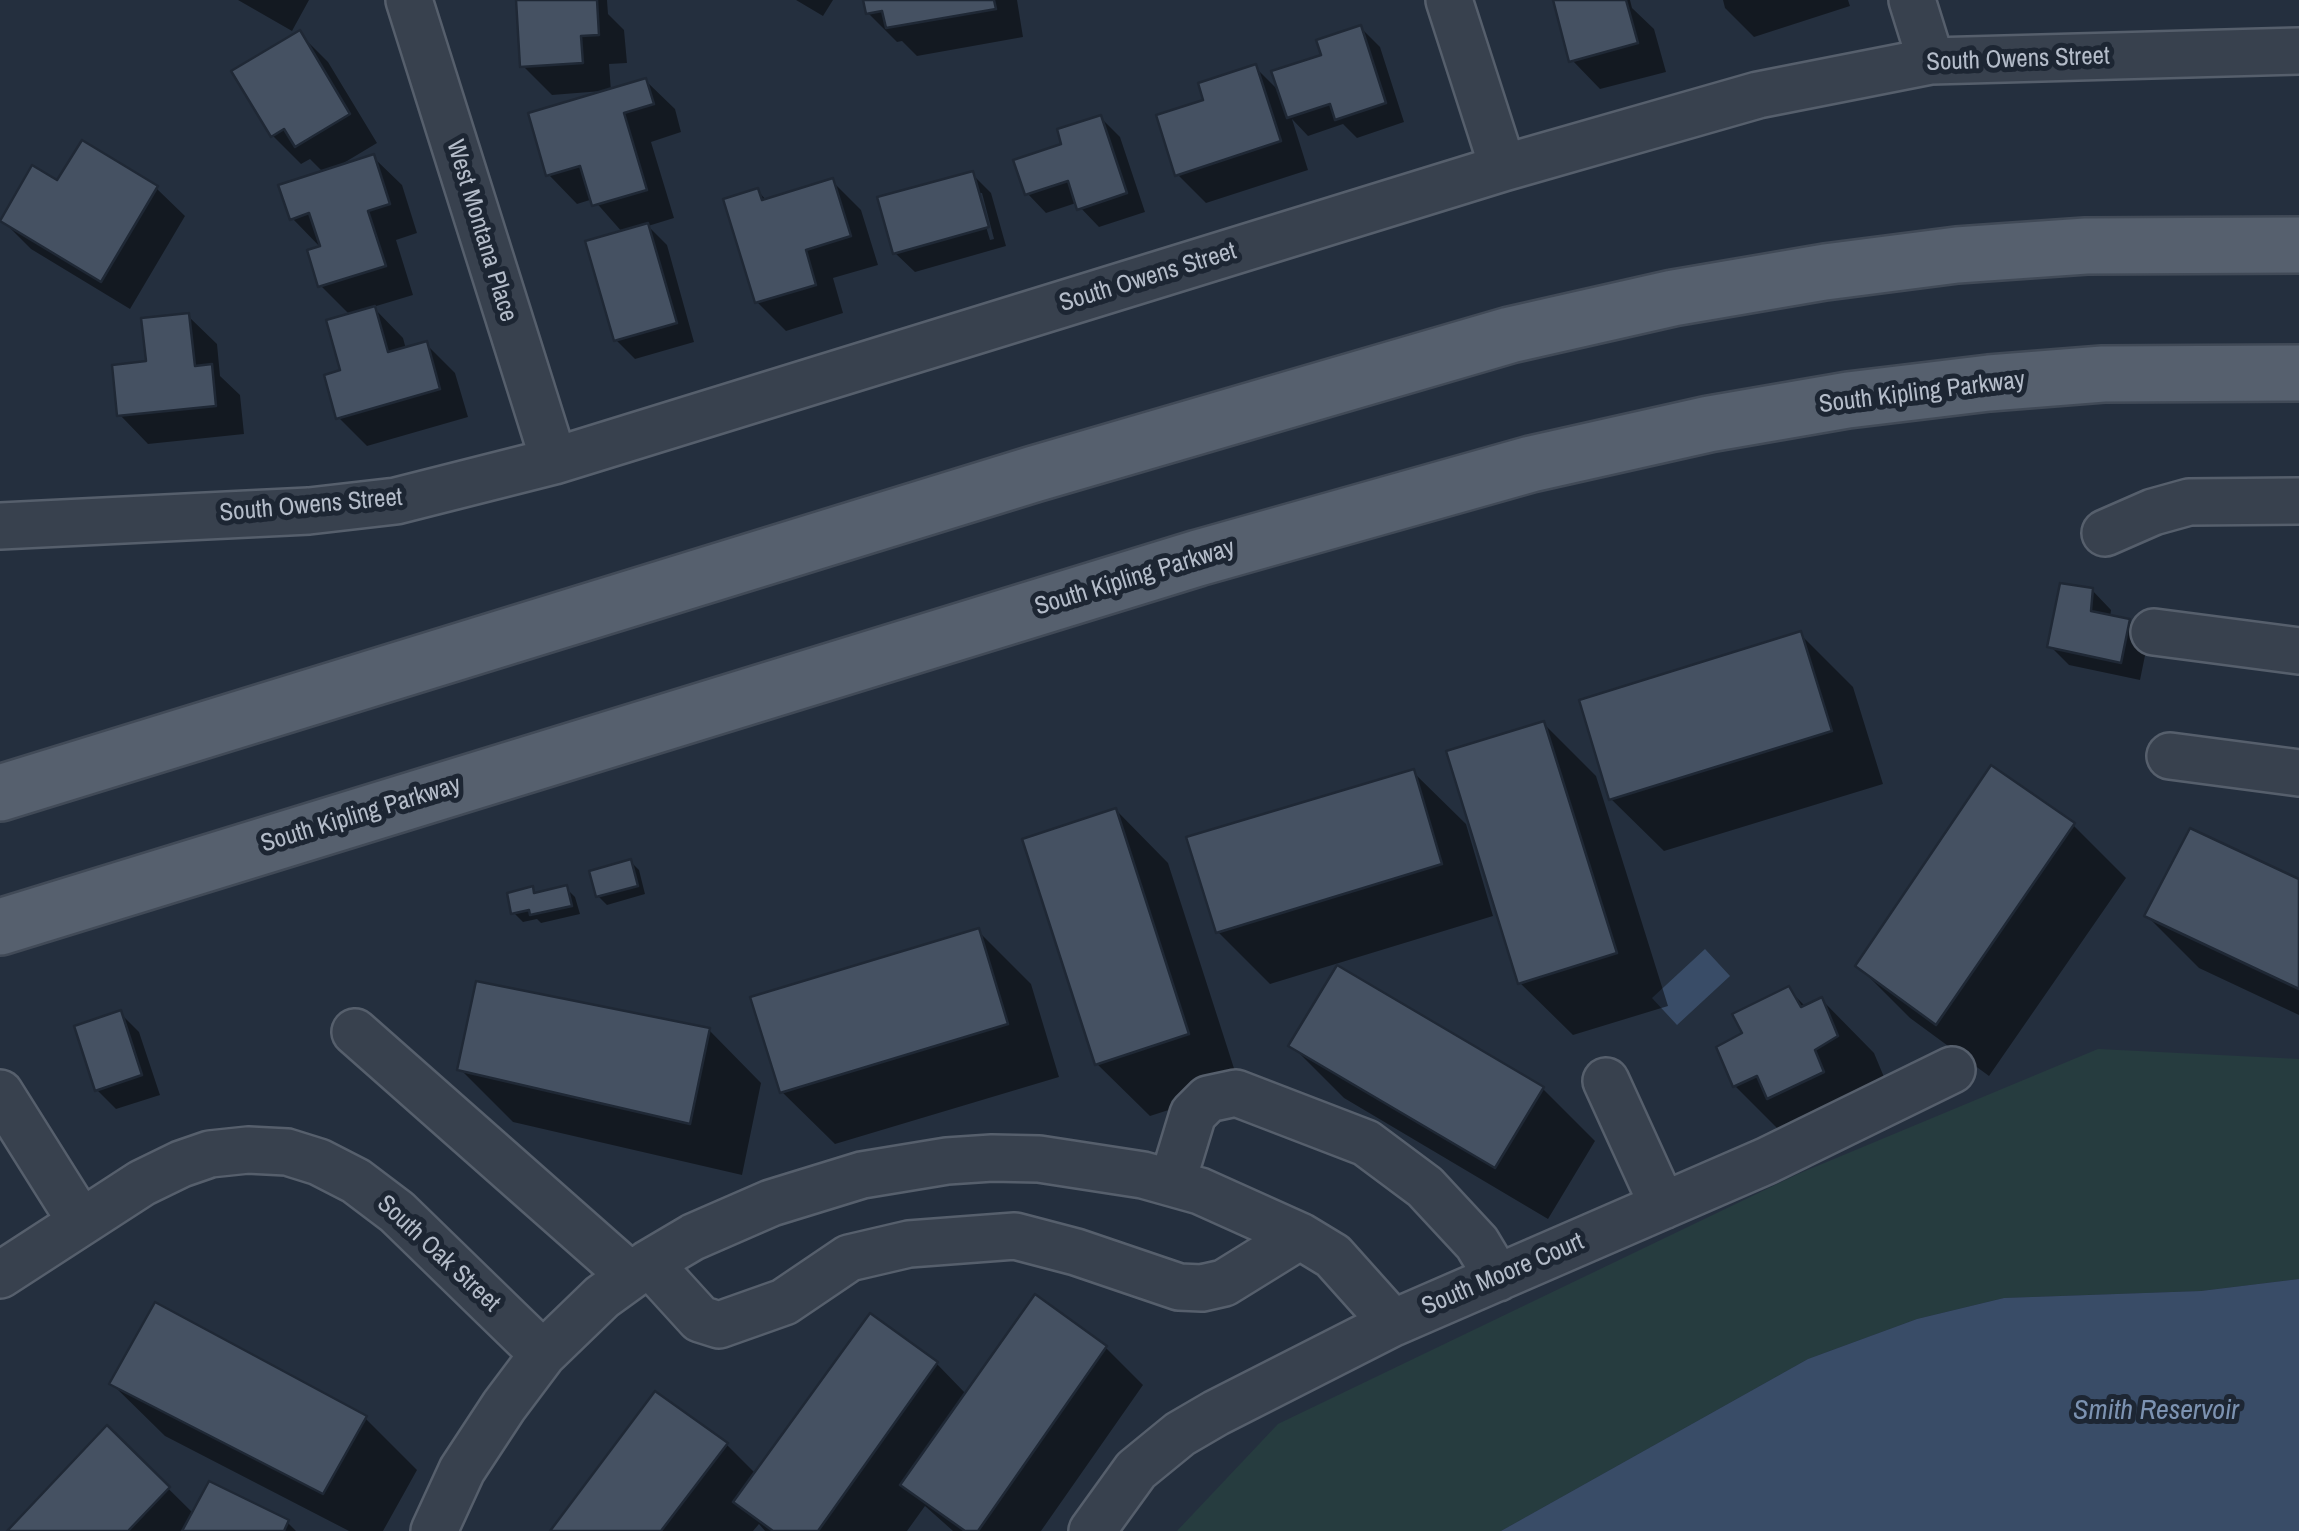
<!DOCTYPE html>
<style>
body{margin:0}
canvas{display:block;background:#242f3e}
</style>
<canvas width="2299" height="1531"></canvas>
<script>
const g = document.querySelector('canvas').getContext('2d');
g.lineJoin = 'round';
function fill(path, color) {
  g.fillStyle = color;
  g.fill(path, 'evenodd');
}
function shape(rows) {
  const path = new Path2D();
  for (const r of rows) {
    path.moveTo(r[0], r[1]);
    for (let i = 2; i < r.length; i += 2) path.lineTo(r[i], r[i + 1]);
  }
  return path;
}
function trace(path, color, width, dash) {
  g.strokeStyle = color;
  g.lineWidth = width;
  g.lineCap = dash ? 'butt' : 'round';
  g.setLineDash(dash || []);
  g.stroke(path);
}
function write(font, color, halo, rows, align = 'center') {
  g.font = font + ' "Archivo Narrow",sans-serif';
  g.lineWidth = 10;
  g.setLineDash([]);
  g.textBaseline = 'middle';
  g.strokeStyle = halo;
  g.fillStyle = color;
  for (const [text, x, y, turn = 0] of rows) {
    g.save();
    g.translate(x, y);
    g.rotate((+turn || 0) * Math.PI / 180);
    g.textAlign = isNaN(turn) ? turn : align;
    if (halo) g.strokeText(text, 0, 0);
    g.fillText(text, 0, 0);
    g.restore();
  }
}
fill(shape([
 [2098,1049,2299,1059,2299,1279,2201,1291,2004,1298,1917,1319,1808,1359,1501,1531,1177,1531,1278,1424,1798,1174]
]), '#263c3f');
fill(shape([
 [1705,949,1730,976,1677,1025,1652,998],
 [2299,1279,2299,1531,1501,1531,1808,1359,1917,1319,2004,1298,2201,1291]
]), '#394c67');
fill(shape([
 [238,0,309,0,292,31],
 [518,0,607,0,608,14,624,30,627,63,609,64,611,91,646,81,675,109,681,132,651,142,674,218,648,226,667,245,694,342,635,359,616,340,623,233,593,199,577,204,549,175,602,91,552,95,523,66],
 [796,0,833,0,823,16],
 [866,0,1017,0,1023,37,917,56,902,41,897,42,868,13],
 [1555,0,1630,0,1632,8,1654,29,1666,72,1600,89,1572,60],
 [1723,0,1848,0,1850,6,1754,37,1725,8],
 [1361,28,1380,47,1404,122,1357,138,1343,124,1308,136,1292,119,1308,170,1206,203,1177,174,1206,101,1255,67,1281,93],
 [299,33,328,62,377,143,342,164,373,157,402,185,417,233,396,240,413,295,373,307,403,338,406,349,426,344,455,373,468,417,367,446,339,418,351,316,321,286,321,248,292,218,324,173,310,159,301,164,273,136],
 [1101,118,1120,137,1145,212,1099,227,1076,203,1046,213,1027,193,1064,145],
 [972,174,991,193,1006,246,915,272,895,253],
 [976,193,982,193,994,239,990,240],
 [832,181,861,210,878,265,833,278,843,313,786,331,757,302,758,191,767,201],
 [58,184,156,188,185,216,130,309,31,249,2,220],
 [188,316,217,344,220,376,240,395,244,434,148,444,120,415,149,364],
 [2092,590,2111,610,2110,618,2129,621,2148,641,2140,680,2069,665,2050,646],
 [1800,634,1853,687,1883,784,1664,851,1611,799],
 [1544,724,1596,776,1668,1006,1573,1035,1520,983],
 [1413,772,1466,824,1493,916,1270,984,1218,932],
 [1116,810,1168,863,1240,1087,1150,1116,1097,1064],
 [2073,825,2126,878,1989,1076,1910,1018,1858,966],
 [630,861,639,870,645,894,607,905,598,896],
 [2299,882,2299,1015,2199,968,2147,916],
 [566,888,575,897,580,914,541,923,537,919,523,922,514,913,532,889,538,895],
 [978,931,1031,984,1059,1077,835,1144,782,1092],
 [1788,989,1806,1007,1822,1000,1874,1053,1889,1089,1787,1138,1735,1086],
 [120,1013,139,1032,160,1095,116,1109,97,1090],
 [709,1030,761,1083,742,1175,513,1122,460,1069],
 [1291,1045,1543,1089,1595,1141,1548,1219,1344,1098],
 [1036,1298,1106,1348,1143,1385,1041,1531,953,1531,925,1506,907,1531,765,1531,759,1524,753,1531,553,1531,655,1395,727,1445,756,1474,870,1317,937,1364,967,1395],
 [112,1384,365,1418,417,1470,383,1531,349,1531,165,1436],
 [107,1428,194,1514,211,1484,288,1523,296,1531,11,1531]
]), '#0007');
const building = shape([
 [516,0,597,0,599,35,581,36,583,63,520,67,516,0],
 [863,0,994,0,996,9,886,28,882,11,866,14,863,0],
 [1553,0,1626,0,1638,43,1569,62,1553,0],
 [1361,25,1386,103,1335,120,1330,104,1287,118,1271,71,1321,55,1316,40,1361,25],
 [300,30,350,114,295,147,284,129,271,137,231,71,300,30],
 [1256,64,1281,141,1175,176,1156,115,1203,100,1198,83,1256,64],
 [646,78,654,104,624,113,647,190,592,206,580,166,546,176,528,113,646,78],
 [1101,115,1127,193,1077,210,1068,181,1025,195,1013,160,1061,144,1057,129,1101,115],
 [82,140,158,186,101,282,0,221,32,165,57,180,82,140],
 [374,154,390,204,368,211,386,266,318,287,307,250,320,246,309,213,290,220,278,185,374,154],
 [973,171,989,227,893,254,877,197,973,171],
 [833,178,851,236,806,250,816,285,755,303,723,199,758,188,762,200,833,178],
 [648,223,677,323,614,341,585,241,648,223],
 [375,306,388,352,427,341,440,389,336,419,324,375,340,370,326,320,375,306],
 [189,313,195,366,212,364,216,406,117,416,112,365,146,361,141,318,189,313],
 [2060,583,2093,588,2091,611,2130,619,2121,663,2047,647,2060,583],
 [1801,631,1832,731,1609,800,1579,700,1801,631],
 [1544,721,1617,953,1518,984,1446,751,1544,721],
 [1991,765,2075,823,1936,1025,1855,966,1991,765],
 [1414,769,1442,864,1216,933,1186,837,1414,769],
 [1116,808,1189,1034,1095,1065,1022,839,1116,808],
 [2190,828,2299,879,2299,989,2144,916,2190,828],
 [631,859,638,886,596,897,589,871,631,859],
 [567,885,572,906,530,915,529,910,511,914,507,893,533,886,534,893,567,885],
 [979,928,1008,1024,780,1093,750,997,979,928],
 [1337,965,1544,1087,1495,1168,1288,1046,1337,965],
 [476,981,710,1028,690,1124,457,1070,476,981],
 [1789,986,1801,1007,1822,997,1838,1036,1815,1050,1824,1072,1767,1099,1757,1076,1733,1087,1716,1047,1742,1033,1732,1014,1789,986],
 [121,1010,142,1075,95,1091,74,1026,121,1010],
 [1035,1294,1107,1346,978,1531,965,1531,900,1485,1035,1294],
 [155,1302,367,1416,323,1494,109,1384,155,1302],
 [870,1313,938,1362,818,1531,773,1531,733,1502,870,1313],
 [655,1391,728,1443,661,1531,550,1531,655,1391],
 [107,1425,170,1487,128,1531,7,1531,107,1425],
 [209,1481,289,1520,284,1531,182,1531,209,1481]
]);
fill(building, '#455162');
trace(building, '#1f2835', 2.5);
const minor = shape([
 [409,0,554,461],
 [1449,0,1503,168],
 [1912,0,1931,61],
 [0,526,309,511,396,501,554,461,1503,168,1758,95,1931,61,2299,51],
 [2105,533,2153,512,2189,502,2299,501],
 [2154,632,2299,651],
 [2170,756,2299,773],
 [355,1032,631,1276],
 [1606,1081,1663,1206],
 [0,1093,81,1222],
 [1172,1183,1193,1114,1208,1099,1236,1093,1366,1143,1425,1187,1477,1243,1498,1278],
 [649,1263,700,1319,719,1325,784,1302,849,1258,909,1244,1015,1236,1076,1252,1179,1287,1202,1288,1224,1283,1300,1236],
 [0,1275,142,1183,181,1164,210,1154,248,1150,287,1152,319,1162,356,1181,397,1212,543,1354],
 [434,1531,462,1470,504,1406,543,1354,602,1297,649,1263,693,1237,771,1203,862,1175,947,1161,992,1158,1039,1159,1143,1175,1200,1191,1300,1236,1333,1256,1393,1323],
 [1092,1531,1136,1470,1180,1434,1216,1413,1393,1323,1766,1161,1952,1070]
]);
const major = shape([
 [0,793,1034,474,1510,335,1673,298,1825,272,1957,255,2086,246,2299,245],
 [0,927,1198,558,1531,464,1709,424,1848,400,1989,383,2103,374,2299,373]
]);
trace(minor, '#565f6c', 50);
trace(major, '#414a57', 60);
trace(minor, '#38414e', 45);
trace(major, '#56606e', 55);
write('25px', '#b4bcc9', '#1d2633', [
 ["South Owens Street",2018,60,-2],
 ["West Montana Place",481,231,73],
 ["South Owens Street",1148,278,-17],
 ["South Kipling Parkway",1922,393,-7],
 ["South Owens Street",311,506,-5],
 ["South Kipling Parkway",1135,578,-17],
 ["South Kipling Parkway",361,815,-17],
 ["South Oak Street",438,1254,43],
 ["South Moore Court",1503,1275,-23]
]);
write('italic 28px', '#7c92b1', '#1d2633', [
 ["Smith Reservoir",2156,1411]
]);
</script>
